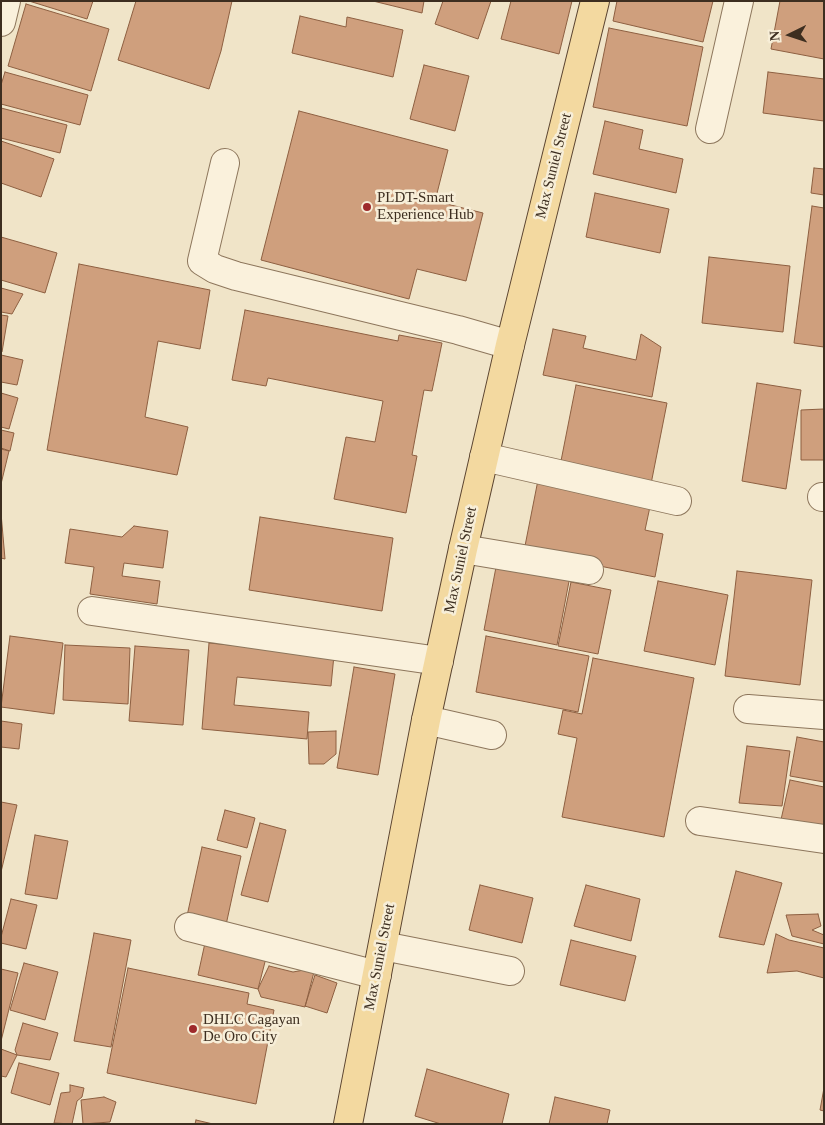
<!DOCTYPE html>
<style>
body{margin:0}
#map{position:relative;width:825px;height:1125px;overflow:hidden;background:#f0e4c8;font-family:"Times New Roman",serif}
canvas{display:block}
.frame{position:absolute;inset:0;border:2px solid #3d2e20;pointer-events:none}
.north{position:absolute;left:765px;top:10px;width:50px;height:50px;-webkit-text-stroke:4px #f7eed8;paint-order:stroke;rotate:266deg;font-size:14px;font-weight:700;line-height:20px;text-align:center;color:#3d2e20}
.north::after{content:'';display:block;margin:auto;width:18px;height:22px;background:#3d2e20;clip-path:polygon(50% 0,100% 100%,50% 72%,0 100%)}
</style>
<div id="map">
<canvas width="825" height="1125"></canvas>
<div class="frame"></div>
<div class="north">N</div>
</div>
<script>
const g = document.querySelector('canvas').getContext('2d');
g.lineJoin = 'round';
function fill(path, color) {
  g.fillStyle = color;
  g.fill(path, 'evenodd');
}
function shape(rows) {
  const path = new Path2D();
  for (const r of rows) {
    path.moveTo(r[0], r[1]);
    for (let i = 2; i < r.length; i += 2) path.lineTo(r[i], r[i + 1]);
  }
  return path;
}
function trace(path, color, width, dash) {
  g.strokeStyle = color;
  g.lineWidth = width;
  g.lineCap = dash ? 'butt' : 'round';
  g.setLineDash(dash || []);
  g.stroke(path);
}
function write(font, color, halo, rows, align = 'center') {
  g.font = font + ' "Times New Roman",serif';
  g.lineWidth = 5;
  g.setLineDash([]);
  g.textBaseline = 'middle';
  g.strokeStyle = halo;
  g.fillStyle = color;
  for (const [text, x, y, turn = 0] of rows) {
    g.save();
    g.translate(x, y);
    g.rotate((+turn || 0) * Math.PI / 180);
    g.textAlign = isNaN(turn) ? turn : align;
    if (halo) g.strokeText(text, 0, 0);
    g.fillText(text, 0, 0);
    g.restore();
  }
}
const building = shape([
 [29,1,93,1,87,19,29,1],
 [136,1,232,1,221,51,209,89,118,60,136,1],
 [373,1,424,1,422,13,373,1],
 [443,1,491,1,478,39,435,24,443,1],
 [511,1,572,1,559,54,501,39,511,1],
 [617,1,713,1,703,42,613,21,617,1],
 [780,1,824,1,824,59,771,49,780,1],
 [26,4,109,29,91,91,8,66,26,4],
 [300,16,346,27,347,17,403,30,393,77,292,53,300,16],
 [609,28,703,47,687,126,593,107,609,28],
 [424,65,469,76,455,131,410,119,424,65],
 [5,72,88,95,80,125,1,104,1,85,5,72],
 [768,72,824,79,824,121,763,113,768,72],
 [1,108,67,125,60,153,1,138,1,108],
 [299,111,448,150,435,201,483,213,466,281,417,269,409,299,261,260,299,111],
 [605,121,643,130,639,149,683,159,676,193,593,174,605,121],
 [1,141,54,159,41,197,1,183,1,141],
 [814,168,824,169,824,195,811,193,814,168],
 [595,193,669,209,660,253,586,237,595,193],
 [812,206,824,208,824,347,794,343,812,206],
 [1,237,57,253,45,293,1,280,1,237],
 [709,257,790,266,783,332,702,323,709,257],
 [79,264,210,290,200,349,158,341,145,417,188,427,177,475,47,450,79,264],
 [1,288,23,294,12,314,1,312,1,288],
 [245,310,398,341,399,335,442,343,432,391,424,390,412,455,417,456,406,513,334,499,346,437,375,442,383,401,268,378,266,386,232,380,245,310],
 [1,315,8,316,2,352,1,352,1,315],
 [553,329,586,336,583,348,636,360,641,334,661,347,652,397,543,375,553,329],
 [1,355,23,360,17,385,1,382,1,355],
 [757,383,801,390,786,489,742,481,757,383],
 [576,385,667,403,651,484,560,466,576,385],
 [1,393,18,398,9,429,1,427,1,393],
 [824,409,824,460,801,460,801,410,824,409],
 [1,430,14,433,10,451,1,448,1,430],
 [1,449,9,451,1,484,1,449],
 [539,475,651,502,645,530,663,534,655,577,524,551,539,475],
 [1,513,5,559,1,558,1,513],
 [260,517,393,538,382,611,249,590,260,517],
 [134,526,168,531,163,568,124,563,122,576,160,581,157,604,90,594,94,567,65,563,70,529,122,537,134,526],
 [497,562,570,576,557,645,484,630,497,562],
 [737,571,812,580,800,685,725,676,737,571],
 [658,581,728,595,715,665,644,651,658,581],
 [571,582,611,590,598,654,558,646,571,582],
 [10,636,63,643,54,714,1,707,10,636],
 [486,636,589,656,578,712,476,692,486,636],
 [209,643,334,655,331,686,237,677,234,705,309,712,307,739,202,729,209,643],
 [65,645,130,648,128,704,63,700,65,645],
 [135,646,189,650,183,725,129,721,135,646],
 [593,658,694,678,664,837,562,817,577,738,558,734,563,710,582,714,593,658],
 [354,667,395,674,378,775,337,768,354,667],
 [1,721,22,724,19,749,1,747,1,721],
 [336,731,336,754,324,764,309,764,308,732,336,731],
 [797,737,824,742,824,782,790,776,797,737],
 [747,746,790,751,782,806,739,803,747,746],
 [790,780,824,787,824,830,780,824,790,780],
 [1,802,17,805,1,872,1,802],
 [225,810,255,818,247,848,217,840,225,810],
 [260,823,286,830,268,902,241,895,260,823],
 [35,835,68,841,57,899,25,894,35,835],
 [202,847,241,856,226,925,187,916,202,847],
 [736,871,782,883,764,945,719,937,736,871],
 [480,885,533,898,522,943,469,930,480,885],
 [586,885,640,899,631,941,574,926,586,885],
 [11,899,37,905,26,949,1,943,1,937,11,899],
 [818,914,821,926,812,930,824,935,824,944,792,936,786,915,818,914],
 [94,933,131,940,111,1047,74,1041,94,933],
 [776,934,789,940,824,948,824,978,797,971,767,973,776,934],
 [571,940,636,956,625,1001,560,985,571,940],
 [205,943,266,958,258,989,198,975,205,943],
 [24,963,58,972,45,1020,10,1010,24,963],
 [269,966,293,972,315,968,305,1007,261,997,258,989,269,966],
 [128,968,249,993,247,1004,274,1010,256,1104,107,1073,128,968],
 [1,969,18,973,1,1041,1,969],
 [315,975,337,983,327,1013,305,1006,315,975],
 [23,1023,58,1033,50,1060,17,1055,15,1050,23,1023],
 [1,1049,17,1055,6,1077,1,1076,1,1049],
 [19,1063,59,1073,50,1105,11,1093,19,1063],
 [427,1069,509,1094,502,1124,441,1124,415,1116,427,1069],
 [70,1085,84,1088,82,1097,77,1101,72,1124,54,1123,61,1093,70,1092,70,1085],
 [824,1088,824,1111,820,1110,824,1088],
 [104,1097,116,1102,110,1122,83,1124,81,1100,104,1097],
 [555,1097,610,1110,607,1124,549,1124,555,1097],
 [196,1120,213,1124,195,1124,196,1120]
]);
fill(building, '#cf9f7d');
trace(building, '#8d5f41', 1);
const minor = shape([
 [1,22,6,1],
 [710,129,739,1],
 [225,163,202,261,215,269,236,276,458,330,510,345],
 [484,457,677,501],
 [822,497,824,497],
 [463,549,589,570],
 [92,611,439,661],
 [748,709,824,715],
 [426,720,492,735],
 [700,821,824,839],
 [189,927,377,975],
 [383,946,510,971]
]);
const major = shape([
 [348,1124,426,720,463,549,510,345,595,1]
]);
trace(minor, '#8d765c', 30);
trace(major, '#5b4430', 30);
trace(minor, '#faf1dc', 28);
trace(major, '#f3d9a0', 28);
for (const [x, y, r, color] of [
 [367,207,5,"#9e2a2b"],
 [193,1029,5,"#9e2a2b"]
]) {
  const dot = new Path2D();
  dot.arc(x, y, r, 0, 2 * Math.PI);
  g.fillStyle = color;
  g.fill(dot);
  trace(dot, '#f7eed8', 2);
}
write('15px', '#3d2e20', '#f7eed8', [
 ["Max Suniel Street",554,166,-76],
 ["Max Suniel Street",461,560,-78],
 ["Max Suniel Street",380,957,-79]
]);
write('15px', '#3d2e20', '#f7eed8', [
 ["PLDT-Smart",377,198],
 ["Experience Hub",377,215],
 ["DHLC Cagayan",203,1020],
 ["De Oro City",203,1037]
], 'left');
</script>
